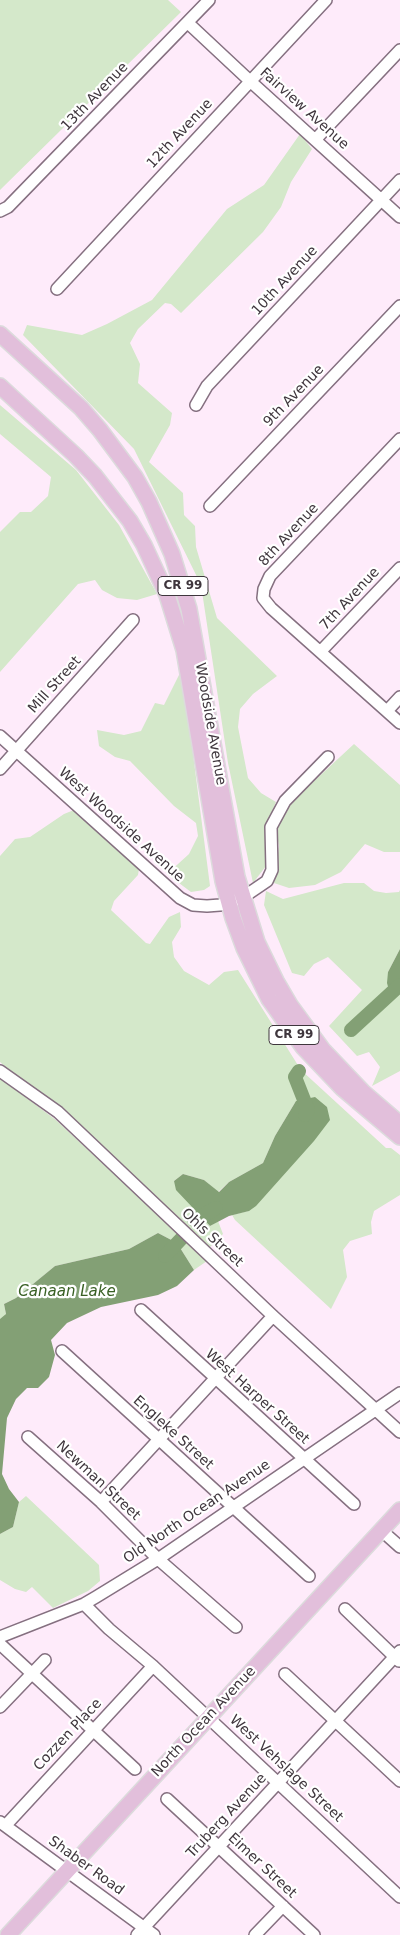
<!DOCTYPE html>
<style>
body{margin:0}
canvas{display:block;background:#feebfa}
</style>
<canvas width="400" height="1935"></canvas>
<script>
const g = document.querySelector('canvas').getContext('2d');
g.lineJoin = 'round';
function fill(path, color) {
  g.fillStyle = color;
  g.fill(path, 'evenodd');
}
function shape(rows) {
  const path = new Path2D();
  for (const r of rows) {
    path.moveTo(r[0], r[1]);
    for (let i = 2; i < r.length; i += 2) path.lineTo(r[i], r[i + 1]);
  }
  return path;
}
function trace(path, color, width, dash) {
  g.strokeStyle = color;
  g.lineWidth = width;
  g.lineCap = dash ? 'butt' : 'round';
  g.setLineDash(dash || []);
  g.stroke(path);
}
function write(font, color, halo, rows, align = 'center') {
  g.font = font + ' "DejaVu Sans",sans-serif';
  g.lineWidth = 4.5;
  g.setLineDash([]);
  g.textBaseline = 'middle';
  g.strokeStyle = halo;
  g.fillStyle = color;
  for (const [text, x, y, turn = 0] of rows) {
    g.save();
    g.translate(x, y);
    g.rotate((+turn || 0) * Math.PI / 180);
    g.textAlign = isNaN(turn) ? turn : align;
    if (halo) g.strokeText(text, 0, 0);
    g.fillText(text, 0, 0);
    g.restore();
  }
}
fill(shape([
 [0,0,168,0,181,12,0,190],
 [300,134,312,149,291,182,281,207,263,232,181,313,171,304,165,303,138,329,130,343,140,364,138,383,172,413,170,425,149,462,183,493,184,515,195,526,196,547,217,618,277,676,253,694,240,709,238,727,248,778,261,793,276,802,267,825,266,866,253,883,228,763,201,585,134,449,23,335,27,325,82,335,107,324,152,300,227,209,264,185],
 [0,405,76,470,119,525,157,594,137,600,117,598,102,590,95,580,78,584,0,672,0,532,20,512,31,512,48,496,51,477,0,434],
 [182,669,210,886,204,890,191,892,167,874,189,854,198,836,196,823,174,806,130,761,115,757,99,746,97,730,124,735,141,731,155,703,164,705],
 [354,744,400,785,400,852,384,852,365,844,341,872,315,885,289,888,274,883,279,846,276,831,286,807],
 [74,810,139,869,138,875,114,901,111,910,146,943,150,944,169,917,180,912,181,927,172,942,174,957,184,971,209,985,224,972,238,970,301,1070,386,1148,391,1148,400,1155,400,1195,374,1211,371,1222,372,1234,350,1241,343,1250,347,1277,331,1309,235,1220,232,1215,248,1211,296,1101,275,1136,263,1163,229,1182,218,1192,204,1180,183,1174,174,1181,210,1226,218,1221,223,1234,208,1249,0,1062,0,856,15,839,30,837,64,814],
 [344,883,364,883,374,891,386,893,399,892,400,890,400,949,388,972,390,994,400,988,400,1071,372,1086,380,1067,369,1052,357,1056,329,1026,362,990,328,957,314,964,304,976,292,973,264,905,266,891,283,899],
 [0,1078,56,1120,207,1261,194,1270,177,1243,158,1233,129,1249,55,1266,16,1298,4,1304,6,1314,0,1324],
 [26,1496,99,1565,100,1581,88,1591,53,1608,32,1587,26,1592,15,1589,0,1580,0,1534,13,1527,19,1502]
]), '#d4e8ca');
fill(shape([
 [400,949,400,988,390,994,387,983,388,972],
 [315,1097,327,1107,330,1120,314,1141,256,1206,249,1211,229,1216,210,1226,176,1190,174,1181,183,1174,204,1180,219,1192,229,1182,263,1163,275,1136,296,1101],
 [158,1233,177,1243,194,1270,177,1286,158,1295,101,1307,67,1323,51,1340,55,1355,49,1377,38,1388,27,1388,16,1399,7,1418,2,1474,9,1489,19,1502,13,1527,0,1534,0,1319,6,1314,4,1304,16,1298,55,1266,129,1249]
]), '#83a075');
trace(shape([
 [351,1030,400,985],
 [299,1071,295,1077,308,1110,305,1115],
 [194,1220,216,1208],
 [165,1256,182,1238]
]), '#83a075', 14);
const minor = shape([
 [188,23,250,81,400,217],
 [315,140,400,50],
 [0,211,8,207,209,0],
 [57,289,326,0],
 [196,405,207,386,400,180],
 [400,439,270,576,264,589,263,598,271,608,400,723],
 [210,506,400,306],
 [321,651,400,568],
 [387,711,400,697],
 [0,736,180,898,193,905,207,906,220,905,242,898,267,881,272,870,271,827,285,801,328,757],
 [0,769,133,620],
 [0,1071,58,1112,273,1316,400,1432],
 [141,1310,354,1504],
 [62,1351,309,1576],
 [28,1437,101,1502,158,1559,236,1627],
 [101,1502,273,1316],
 [381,1530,400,1547],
 [84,1604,109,1629,153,1666,400,1897],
 [345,1609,399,1661],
 [0,1637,84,1604,96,1597,158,1559,400,1393],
 [0,1644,135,1769],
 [285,1674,400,1781],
 [0,1707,45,1660],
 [167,1799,314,1935],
 [0,1822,154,1935],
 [6,1825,153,1666],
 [137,1935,400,1651],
 [255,1935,283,1906]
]);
const major = shape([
 [0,334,81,408,100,430,135,477,149,502,172,554,189,609,237,877,257,942,276,981,290,1005,323,1050,363,1092,400,1124],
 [0,386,76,456,95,476,130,521,144,545,167,595,184,650,223,881,233,918,244,948,269,999,303,1047,342,1088,400,1137],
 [8,1935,400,1510]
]);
trace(minor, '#857080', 14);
trace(major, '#dcdbdc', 18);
trace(minor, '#fff', 11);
trace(major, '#e2bfdb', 15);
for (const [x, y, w] of [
 [183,586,50],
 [294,1035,50]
]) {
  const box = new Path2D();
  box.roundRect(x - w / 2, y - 9.5, w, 19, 4);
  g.fillStyle = '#fff';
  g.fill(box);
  trace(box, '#3f363d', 1);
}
write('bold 12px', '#3f363d', null, [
 ["CR 99",183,586],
 ["CR 99",294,1035]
]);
write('14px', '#3f363d', '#fff', [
 ["13th Avenue",95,97,-46],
 ["Fairview Avenue",304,109,42],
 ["12th Avenue",180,134,-47],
 ["10th Avenue",285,281,-47],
 ["9th Avenue",294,396,-46],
 ["8th Avenue",289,535,-47],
 ["7th Avenue",350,599,-47],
 ["Mill Street",55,685,-48],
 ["Woodside Avenue",210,724,80],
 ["West Woodside Avenue",121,825,42],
 ["Ohls Street",212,1238,43],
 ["West Harper Street",257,1397,42],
 ["Engleke Street",173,1433,42],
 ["Newman Street",98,1481,43],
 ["Old North Ocean Avenue",197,1512,-34],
 ["North Ocean Avenue",204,1722,-47],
 ["Cozzen Place",68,1735,-47],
 ["West Vehslage Street",286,1769,43],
 ["Truberg Avenue",227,1816,-47],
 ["Shaber Road",86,1866,36],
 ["Eimer Street",262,1866,43]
]);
write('italic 15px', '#396024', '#fff', [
 ["Canaan Lake",67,1292]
]);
</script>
